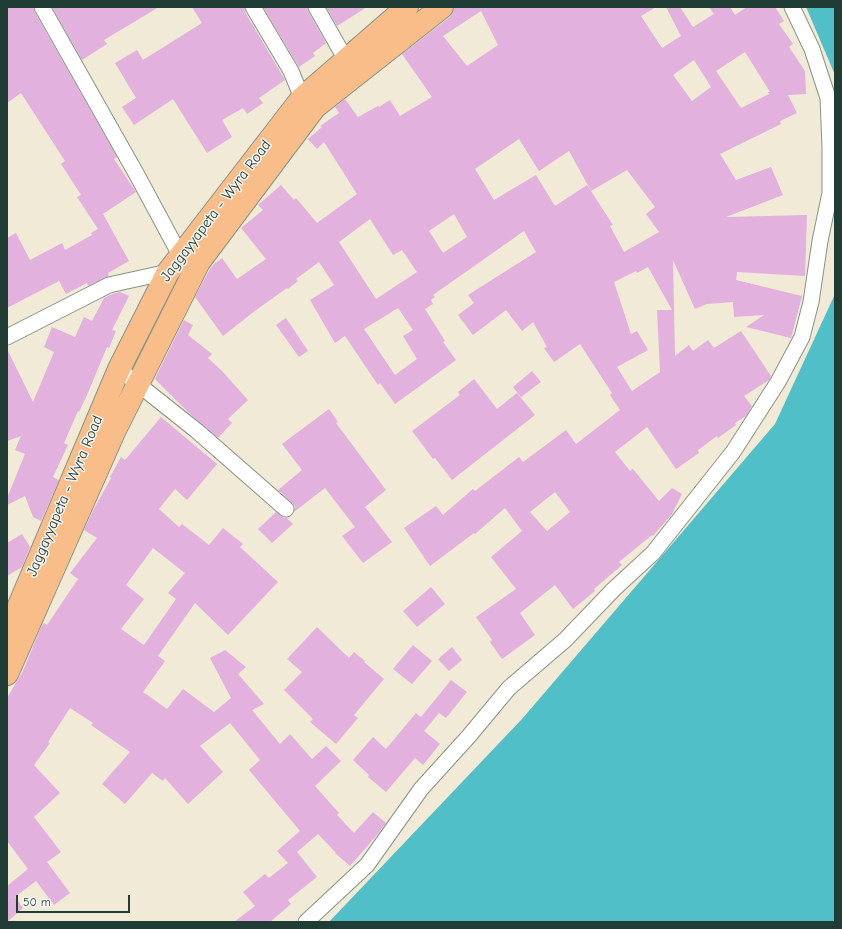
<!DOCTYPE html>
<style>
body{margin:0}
#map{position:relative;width:842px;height:929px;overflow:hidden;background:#f0ead7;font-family:"Comic Neue",sans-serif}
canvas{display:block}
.frame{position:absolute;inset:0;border:8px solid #1f3d34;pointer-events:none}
.scale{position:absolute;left:16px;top:895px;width:114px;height:18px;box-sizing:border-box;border:2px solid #1f3d34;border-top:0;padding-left:5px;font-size:12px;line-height:14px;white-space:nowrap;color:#1f3d34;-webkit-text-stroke:3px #f6f6f2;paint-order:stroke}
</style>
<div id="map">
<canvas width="842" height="929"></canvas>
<div class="frame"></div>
<div class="scale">50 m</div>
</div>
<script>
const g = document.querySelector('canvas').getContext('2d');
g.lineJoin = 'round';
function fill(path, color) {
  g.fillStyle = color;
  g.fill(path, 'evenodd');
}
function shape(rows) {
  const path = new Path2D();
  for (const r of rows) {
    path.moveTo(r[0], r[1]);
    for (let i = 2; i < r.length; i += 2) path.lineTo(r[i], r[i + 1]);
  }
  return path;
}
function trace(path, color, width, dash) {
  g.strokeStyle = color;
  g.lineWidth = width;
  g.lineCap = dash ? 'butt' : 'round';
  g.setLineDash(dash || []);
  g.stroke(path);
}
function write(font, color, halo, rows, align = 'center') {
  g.font = font + ' "Comic Neue",sans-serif';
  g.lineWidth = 3;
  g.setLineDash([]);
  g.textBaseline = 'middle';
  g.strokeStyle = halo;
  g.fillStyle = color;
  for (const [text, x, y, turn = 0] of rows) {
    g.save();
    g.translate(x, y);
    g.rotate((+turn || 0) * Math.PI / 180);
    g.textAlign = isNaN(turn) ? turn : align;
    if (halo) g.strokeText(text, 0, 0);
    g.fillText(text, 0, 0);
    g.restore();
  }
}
fill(shape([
 [806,7,835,7,835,75],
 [835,294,835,922,329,922,522,719,775,424]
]), '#51bfc7');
fill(shape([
 [7,7,33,7,34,11,117,157,114,159,136,192,103,214,129,261,108,273,109,276,88,286,87,283,66,294,59,281,7,308,7,238,16,233,30,260,62,243,65,250,92,235,91,233,98,229,77,197,81,195,61,164,65,161,21,93,7,103],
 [52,7,159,7,104,40,107,44,82,60],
 [192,7,244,7,245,12,285,80,259,98,263,103,247,114,243,108,222,120,232,137,207,153,173,99,134,125,122,107,136,98,115,63,137,50,143,60,202,23],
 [263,7,307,7,308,11,326,43,313,53,315,56,299,67],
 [326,7,367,7,337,26],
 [454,7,656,7,641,16,662,48,681,36,666,7,680,7,693,27,714,14,709,7,730,7,735,15,747,7,775,7,784,21,779,24,793,44,789,47,805,71,806,94,788,95,797,113,780,121,781,124,720,154,736,180,771,167,783,195,726,217,807,215,805,276,737,272,736,280,802,296,791,338,746,327,764,315,734,317,733,302,707,304,695,309,673,260,675,356,689,345,693,351,708,340,714,348,741,331,771,376,769,380,744,396,752,406,746,416,735,423,736,425,718,438,717,436,698,450,699,453,676,469,647,427,615,452,630,471,633,469,659,501,672,488,682,494,672,514,653,536,652,535,619,562,622,565,594,589,595,591,573,609,555,585,520,613,535,635,502,659,490,642,492,640,476,617,516,589,491,557,522,531,505,508,475,534,474,533,430,566,404,528,436,506,443,515,473,489,475,491,519,457,523,462,566,430,576,444,620,410,610,395,612,393,580,344,554,362,544,348,547,347,533,322,522,331,506,310,473,335,458,315,474,303,468,295,536,252,524,231,433,295,435,297,431,300,433,304,425,309,445,341,443,342,456,360,395,404,380,383,378,385,345,336,335,343,310,300,334,285,319,262,296,279,298,281,288,289,287,288,256,310,223,336,195,297,210,269,213,265,222,258,237,279,266,259,241,228,263,210,258,205,281,185,294,200,296,198,317,223,357,194,324,142,317,149,308,139,322,127,320,126,339,113,335,107,345,99,358,117,378,106,379,107,390,100,400,116,432,97,402,54,450,17,453,12],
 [481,11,498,45,467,66,443,36],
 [745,52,770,92,768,92,769,94,741,108,716,71],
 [694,60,711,87,692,101,673,75],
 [519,139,539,171,569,151,591,191,627,170,655,207,646,214,659,232,624,252,610,226,613,225,587,185,555,206,536,175,494,200,475,169],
 [454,214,467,237,443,253,429,231],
 [370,219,393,255,402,250,417,272,376,299,339,242],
 [648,267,672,310,657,310,660,372,632,391,617,367,648,350,637,331,631,334,614,282,636,271,637,273],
 [398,308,413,330,403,336,417,359,395,375,364,329],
 [555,492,570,512,547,531,530,512],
 [120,292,129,296,112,330,116,331,109,348,107,347,87,395,79,412,78,411,64,443,68,445,53,477,59,480,41,521,33,517,25,496,7,505,7,498,25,454,15,450,21,436,7,441,7,349,33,402,54,352,44,347,52,327,75,337,84,317,92,321,104,298,112,294],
 [286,318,308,351,299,357,276,325],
 [184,320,193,325,188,335,212,354,208,358,222,371,248,400,228,419,232,423,218,438,188,412,155,379],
 [532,371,541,382,521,397,513,387],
 [474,379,497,409,517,393,535,415,452,480,435,458,433,459,412,431,460,395,458,392],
 [329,409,338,422,336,423,386,490,365,507,392,542,363,563,342,536,355,527,325,488,294,512,295,506,292,503,278,490,302,470,282,444],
 [161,417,217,464,187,500,175,489,159,509,179,527,182,524,209,545,223,528,243,544,240,547,278,582,228,635,195,603,158,656,165,661,143,692,167,709,183,689,214,712,231,698,210,658,225,650,246,667,238,674,264,704,252,710,280,744,290,734,312,759,326,746,341,761,315,786,339,813,337,815,354,833,373,812,386,823,377,835,350,866,335,853,336,853,318,834,297,852,317,877,288,900,291,904,270,922,234,922,255,906,243,892,265,874,269,878,288,863,277,851,300,831,249,770,260,760,230,723,200,746,223,772,188,804,165,778,163,781,152,773,125,804,102,784,130,752,91,725,93,723,70,708,48,742,50,743,34,765,60,793,34,817,61,852,47,862,70,893,54,905,36,881,15,897,23,908,7,922,7,886,28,869,7,841,7,698,23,671,42,625,44,623,47,625,78,579,70,573,97,538,84,530,95,507,111,478,110,477,121,457,125,460],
 [153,548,185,573,168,593,176,599,144,645,121,629,144,599,126,585],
 [276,512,284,518,287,518,293,524,272,543,258,529],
 [22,534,30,547,22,567,7,576,7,543],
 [431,587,445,604,417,627,403,611],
 [317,627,349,658,354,652,365,661,364,662,384,679,354,715,358,718,336,744,310,722,313,719,284,690,302,672,287,659],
 [413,645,432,661,412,684,393,669],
 [452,647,462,660,449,671,438,659],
 [451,680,467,692,446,718,439,713,424,731,440,744,423,765,415,758,386,792,368,777,369,775,353,760,373,737,386,749,416,713,421,717]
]), '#e2b1dd');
const minor = shape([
 [42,7,137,175,180,255],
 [253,7,291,71,302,98],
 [316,7,346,60],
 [7,337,109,285,168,272],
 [119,369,197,431,286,509],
 [306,922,367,865,421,789,469,736,509,688,565,640,614,589,653,553,733,452,778,382,802,337,811,302,820,241,830,193,830,147,828,98,812,49,792,7]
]);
const primary = shape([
 [7,634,119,369,168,272,302,98,407,7],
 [7,674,114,432,199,262,315,107,442,7]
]);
trace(minor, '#889486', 17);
trace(primary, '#889486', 24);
trace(minor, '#fff', 15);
trace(primary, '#f8bd89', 22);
write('15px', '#1f3d34', '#f6f6f2', [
 ["Jaggayyapeta - Wyra Road",216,211,-53],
 ["Jaggayyapeta - Wyra Road",65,496,-67]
]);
</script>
